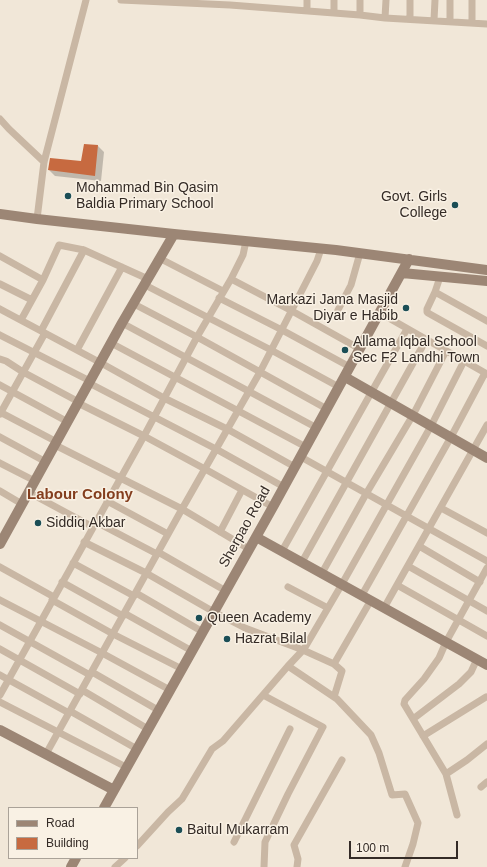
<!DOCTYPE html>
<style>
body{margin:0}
#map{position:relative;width:487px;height:867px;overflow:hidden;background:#f1e7d8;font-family:Helvetica,sans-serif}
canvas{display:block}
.legend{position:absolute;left:8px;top:807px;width:130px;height:52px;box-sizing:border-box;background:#f9f1e4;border:1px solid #aaa298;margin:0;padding:5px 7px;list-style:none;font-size:12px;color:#342b26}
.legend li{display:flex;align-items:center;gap:8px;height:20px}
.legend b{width:20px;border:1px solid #aaa298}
.scale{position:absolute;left:349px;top:841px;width:109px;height:18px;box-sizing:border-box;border:2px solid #342b26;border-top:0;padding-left:5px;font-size:12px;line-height:14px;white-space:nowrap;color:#342b26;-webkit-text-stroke:3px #f9f1e4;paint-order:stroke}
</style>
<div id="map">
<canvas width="487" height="867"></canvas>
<ul class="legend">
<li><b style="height:5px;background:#9c8675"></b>Road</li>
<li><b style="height:11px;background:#c76a40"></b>Building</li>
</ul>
<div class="scale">100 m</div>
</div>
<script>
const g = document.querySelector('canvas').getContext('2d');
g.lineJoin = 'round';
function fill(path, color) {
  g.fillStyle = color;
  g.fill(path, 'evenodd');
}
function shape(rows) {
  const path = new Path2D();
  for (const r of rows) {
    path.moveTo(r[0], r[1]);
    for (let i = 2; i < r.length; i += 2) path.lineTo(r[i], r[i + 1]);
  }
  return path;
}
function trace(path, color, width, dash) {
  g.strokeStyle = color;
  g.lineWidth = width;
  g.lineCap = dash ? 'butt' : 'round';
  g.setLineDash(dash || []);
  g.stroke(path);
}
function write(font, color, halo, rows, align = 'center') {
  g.font = font + ' Helvetica,sans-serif';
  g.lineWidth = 3;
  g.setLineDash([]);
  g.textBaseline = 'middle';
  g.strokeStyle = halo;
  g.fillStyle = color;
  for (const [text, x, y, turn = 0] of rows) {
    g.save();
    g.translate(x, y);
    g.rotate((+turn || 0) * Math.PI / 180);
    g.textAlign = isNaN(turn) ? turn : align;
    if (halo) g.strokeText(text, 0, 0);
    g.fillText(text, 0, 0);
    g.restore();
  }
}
fill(shape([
 [85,145,98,146,104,152,101,181,55,176,49,170,82,162]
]), '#0003');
fill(shape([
 [84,144,98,145,95,176,48,170,50,158,81,161]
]), '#c76a40');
trace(shape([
 [121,0,230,5,360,15,385,18,487,24],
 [307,0,307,10],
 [334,13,334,0],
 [360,15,360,0],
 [385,18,386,0],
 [410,19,410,0],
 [434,20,435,0],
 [450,21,450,0],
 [472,23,472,0],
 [0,119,9,129,44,162],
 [37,219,44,162,86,0],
 [0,256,43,280],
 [159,258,223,291],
 [440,277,435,292,427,309,427,312,428,313,487,346],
 [231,279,292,311,360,349],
 [0,284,32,300],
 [145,285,271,350,339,387],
 [435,292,487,321],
 [219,298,282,330,350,367],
 [134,304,197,337,327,409],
 [0,309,101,363,164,398,227,429,295,467],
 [338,310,351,285,360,253],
 [380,313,487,374],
 [21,320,43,280,59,245,84,250,148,279],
 [122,323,317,428],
 [41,331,84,250],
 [0,335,90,381],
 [111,343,306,447],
 [77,350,122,267],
 [0,359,6,361,23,372,79,402],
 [89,383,216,449,284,487],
 [0,385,68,422],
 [78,403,144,436,205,469,273,507],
 [0,412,57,442],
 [0,414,45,333],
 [0,437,46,462],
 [55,445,182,509,249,549],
 [301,457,487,561],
 [0,463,35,481],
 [0,491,22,504],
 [28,492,93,527],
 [107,501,168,534],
 [441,508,487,533],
 [96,522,157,554],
 [220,532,242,490],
 [84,542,146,573,214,612,245,628,303,650,334,664,371,600],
 [419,546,480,582],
 [282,551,407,329],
 [158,552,226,591],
 [302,562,426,340],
 [73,563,134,596],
 [408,566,487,611],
 [0,567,54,597],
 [322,573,366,494,413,415,446,351],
 [62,582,123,616],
 [397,585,487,636],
 [288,587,328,608],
 [136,593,203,632],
 [362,595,451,437,485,373],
 [0,600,102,653,170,690],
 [52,600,113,634,182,669],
 [384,608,487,425],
 [124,613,192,651],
 [0,625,90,675],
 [0,649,80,694],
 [334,664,342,671,334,697],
 [288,666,337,699,371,735,379,753,392,795,405,794,418,823,413,844,405,867],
 [92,672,158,710],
 [0,675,69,713],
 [82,690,148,729],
 [0,695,144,436,197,337,231,279,243,255,246,241],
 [263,695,323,727,288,794,265,842,264,867],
 [0,702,126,767],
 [70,711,137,749],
 [413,719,459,684,471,672,477,659],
 [423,736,486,697],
 [46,754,182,509,260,372,317,261,321,249],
 [446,774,467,760,487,744],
 [481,787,487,782],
 [457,815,446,774,404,704,405,700,424,679,439,658,446,642,487,568],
 [234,842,290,729],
 [137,846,168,812,182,799,212,749,223,741,288,666,304,649,342,584,431,426,464,361],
 [115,867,125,858],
 [297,867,298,859,294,845,342,760]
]), '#c9b7a4', 7);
trace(shape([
 [0,214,37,219,174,234,336,250,487,270],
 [402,273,487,281],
 [345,377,487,458],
 [256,537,487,665],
 [0,544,122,323,174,234],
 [0,730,114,790],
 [104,808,274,505,409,259],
 [71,867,76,858]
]), '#9c8675', 10);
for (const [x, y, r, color] of [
 [68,196,4,"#1b4e56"],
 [455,205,4,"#1b4e56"],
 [406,308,4,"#1b4e56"],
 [345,350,4,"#1b4e56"],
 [38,523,4,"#1b4e56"],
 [199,618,4,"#1b4e56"],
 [227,639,4,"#1b4e56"],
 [179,830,4,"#1b4e56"]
]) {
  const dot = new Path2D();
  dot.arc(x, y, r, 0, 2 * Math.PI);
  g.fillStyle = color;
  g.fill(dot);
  trace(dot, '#f9f1e4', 1.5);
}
write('14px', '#342b26', '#f9f1e4', [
 ["Mohammad Bin Qasim",76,188],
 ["Baldia Primary School",76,204],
 ["Govt. Girls",447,197,"right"],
 ["College",447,213,"right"],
 ["Markazi Jama Masjid",398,300,"right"],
 ["Diyar e Habib",398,316,"right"],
 ["Allama Iqbal School",353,342],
 ["Sec F2 Landhi Town",353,358],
 ["Siddiq Akbar",46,523],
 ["Queen Academy",207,618],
 ["Hazrat Bilal",235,639],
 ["Baitul Mukarram",187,830]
], 'left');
write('14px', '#342b26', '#f9f1e4', [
 ["Sherpao Road",245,527,-61]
]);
write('bold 15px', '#843e1e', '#f9f1e4', [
 ["Labour Colony",80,495]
]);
</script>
